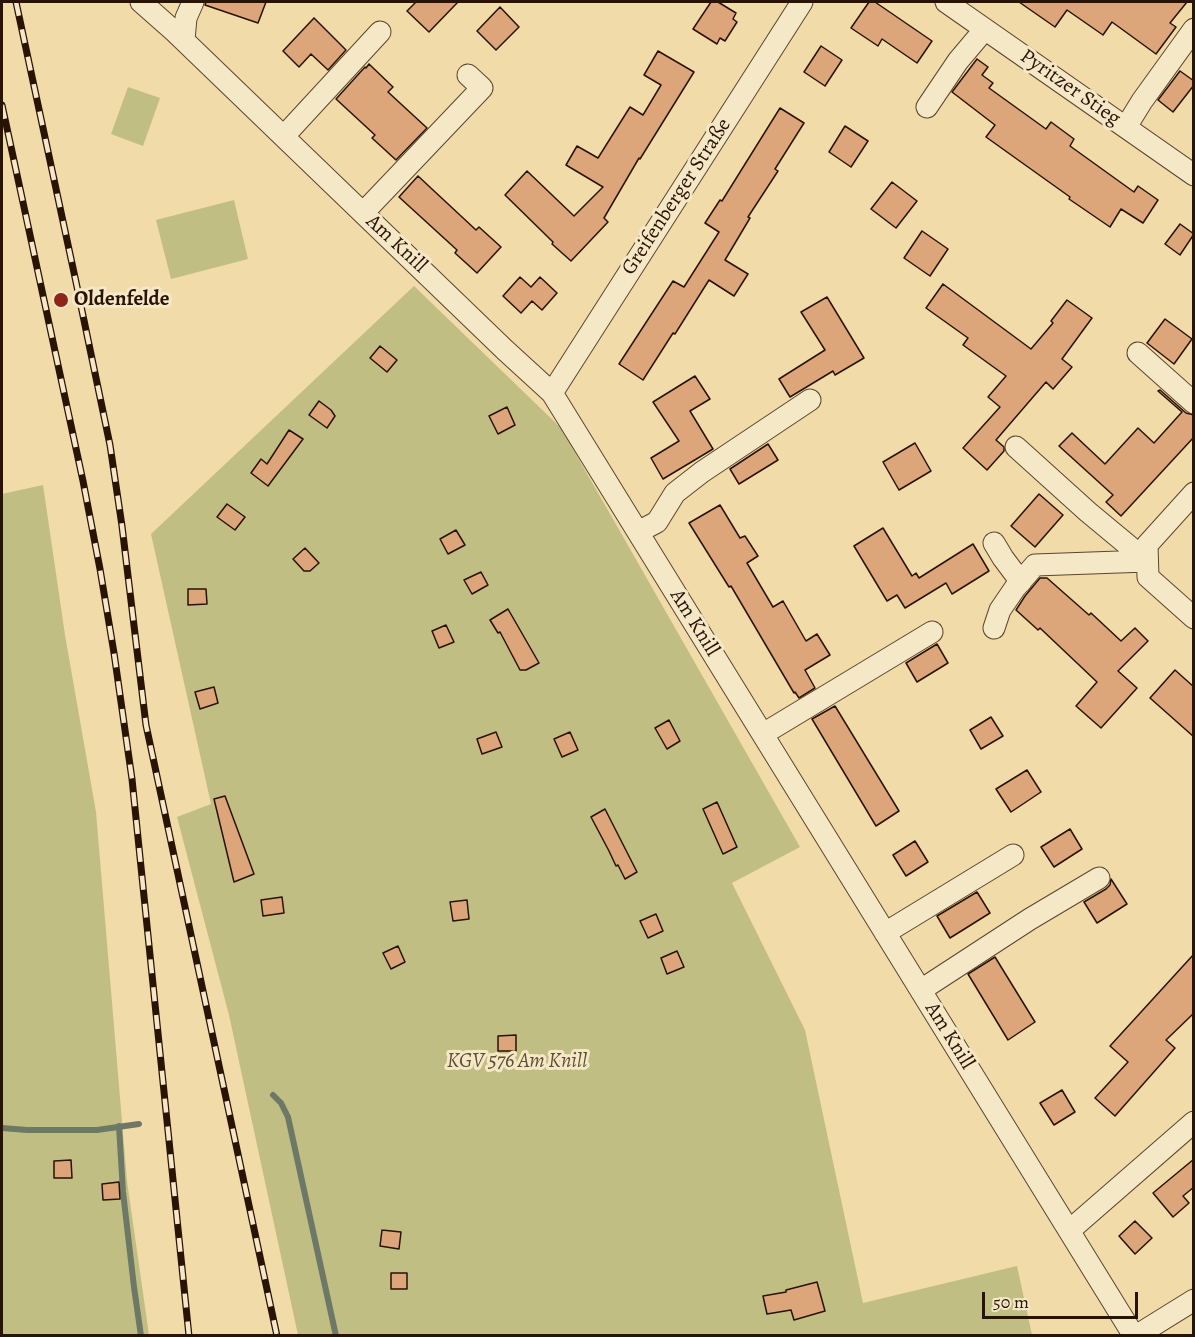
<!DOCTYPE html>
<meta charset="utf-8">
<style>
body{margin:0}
#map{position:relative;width:1195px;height:1337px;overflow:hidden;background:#f0dba9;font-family:Alegreya,serif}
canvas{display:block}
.frame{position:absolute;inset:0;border:3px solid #291305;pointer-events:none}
.scale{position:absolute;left:982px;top:1292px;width:156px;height:27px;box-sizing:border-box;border:3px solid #291305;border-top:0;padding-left:8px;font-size:18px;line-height:21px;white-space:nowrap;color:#291305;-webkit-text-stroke:4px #f5e8c7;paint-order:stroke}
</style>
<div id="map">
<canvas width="1195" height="1337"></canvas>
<div class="frame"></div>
<div class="scale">50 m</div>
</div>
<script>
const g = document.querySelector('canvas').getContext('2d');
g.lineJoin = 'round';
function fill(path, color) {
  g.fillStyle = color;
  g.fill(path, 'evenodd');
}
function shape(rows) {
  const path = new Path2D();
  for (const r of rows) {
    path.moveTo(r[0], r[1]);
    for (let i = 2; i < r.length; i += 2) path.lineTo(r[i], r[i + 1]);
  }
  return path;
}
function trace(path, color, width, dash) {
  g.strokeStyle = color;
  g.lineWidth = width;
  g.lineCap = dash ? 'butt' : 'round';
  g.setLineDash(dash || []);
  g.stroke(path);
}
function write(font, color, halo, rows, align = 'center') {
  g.font = font + ' Alegreya,serif';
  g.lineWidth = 6;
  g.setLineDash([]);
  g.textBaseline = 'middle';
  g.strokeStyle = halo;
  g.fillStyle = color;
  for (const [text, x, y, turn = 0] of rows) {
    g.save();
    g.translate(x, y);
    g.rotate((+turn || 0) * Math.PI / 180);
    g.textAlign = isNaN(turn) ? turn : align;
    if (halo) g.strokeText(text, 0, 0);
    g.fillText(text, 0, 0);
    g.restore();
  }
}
fill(shape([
 [128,87,160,98,143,146,111,134],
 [234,200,248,259,171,279,156,220],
 [414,286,561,428,800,847,732,883,805,1030,863,1303,1017,1266,1032,1335,298,1335,229,1015,177,817,211,804,151,534],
 [43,485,65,635,96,812,127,1181,149,1335,2,1335,2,494]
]), '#c1be83');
trace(shape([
 [273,1095,281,1103,288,1117,336,1336],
 [119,1126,123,1192,134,1287,141,1336],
 [2,1128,27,1130,97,1130,139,1124]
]), '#6d7866', 6);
const building = shape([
 [206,2,266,2,258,23,205,5,206,2],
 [416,2,458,2,429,32,407,11,416,2],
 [711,2,718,2,736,13,733,19,737,22,725,41,720,38,717,44,693,29,711,2],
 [869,2,875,2,932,41,917,63,882,39,878,46,851,28,869,2],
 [1019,2,1187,2,1170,23,1176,27,1156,54,1112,22,1103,35,1067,10,1055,27,1019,2],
 [500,7,519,27,496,50,477,31,500,7],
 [314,18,346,50,328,70,311,54,299,67,283,51,314,18],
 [821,46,842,60,825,86,804,72,821,46],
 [658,51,694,72,640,159,639,158,604,218,608,222,571,261,552,244,553,242,505,195,527,171,574,216,603,187,566,165,577,146,598,158,630,107,643,115,661,85,644,75,658,51],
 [977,59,988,67,982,75,993,83,989,88,1046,129,1051,122,1074,139,1070,146,1134,192,1138,186,1158,200,1143,223,1121,209,1110,227,1069,199,1070,197,986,137,995,125,952,92,977,59],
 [369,64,393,87,388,92,427,128,396,160,372,138,375,135,336,99,365,67,366,68,369,64],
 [1180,71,1194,81,1194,85,1173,112,1158,100,1180,71],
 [780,108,804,123,775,169,778,171,748,217,750,218,725,260,748,274,734,296,709,280,675,334,673,333,643,380,619,364,673,281,684,287,719,232,705,223,720,200,722,201,780,108],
 [845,126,868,141,851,167,829,152,845,126],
 [418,176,476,230,479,227,501,247,477,273,455,253,457,250,399,197,418,176],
 [892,182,917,201,896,228,871,209,892,182],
 [1180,224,1194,234,1180,255,1165,244,1180,224],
 [922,231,948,249,930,276,904,258,922,231],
 [520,277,531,287,540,277,557,293,542,310,532,301,521,313,503,296,520,277],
 [943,284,1031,349,1053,323,1051,321,1067,300,1092,318,1062,359,1072,367,1053,389,1046,382,996,440,1004,447,1004,451,987,470,963,448,1000,407,988,397,1006,376,963,345,968,338,926,308,943,284],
 [827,297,864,358,835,375,833,371,790,397,779,379,825,350,801,312,827,297],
 [1165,319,1192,339,1174,364,1147,343,1165,319],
 [380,346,397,360,387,372,370,358,380,346],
 [695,376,710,399,690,411,713,449,663,479,651,458,679,441,653,402,695,376],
 [1160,390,1186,413,1194,415,1194,437,1121,516,1106,502,1113,495,1059,446,1072,433,1105,464,1138,428,1154,443,1182,412,1158,391,1160,390],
 [319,401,331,410,335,416,327,428,309,415,319,401],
 [507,407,515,425,498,434,489,416,507,407],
 [289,430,303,439,268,486,251,473,261,459,267,464,289,430],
 [915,443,931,471,899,490,883,462,915,443],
 [768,444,778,460,739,484,730,469,768,444],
 [1039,494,1063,515,1035,547,1011,526,1039,494],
 [227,504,245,517,235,530,217,517,227,504],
 [720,505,740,538,745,536,758,556,747,563,773,607,783,601,806,641,817,634,830,655,805,670,815,688,799,698,795,692,794,693,731,586,729,587,689,523,720,505],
 [883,528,912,576,916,573,919,578,973,544,989,571,952,594,946,583,905,608,897,595,887,601,854,546,883,528],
 [456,530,465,545,448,554,440,539,456,530],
 [305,548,319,563,310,571,304,571,293,559,305,548],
 [481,572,488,585,472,594,464,580,481,572],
 [1040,578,1047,578,1089,615,1091,613,1121,641,1135,628,1148,641,1118,671,1137,688,1101,728,1076,706,1097,682,1040,628,1038,630,1016,610,1025,596,1040,578],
 [188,589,206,589,207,604,188,605,188,589],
 [508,609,539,663,526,670,520,670,500,632,498,633,490,620,508,609],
 [446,625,454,642,439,648,432,631,446,625],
 [937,644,948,663,917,682,906,663,937,644],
 [1175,670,1194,687,1194,737,1150,698,1175,670],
 [214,687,218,703,200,709,195,692,214,687],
 [835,706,899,811,876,826,812,719,835,706],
 [991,717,1003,736,981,749,970,730,991,717],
 [669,720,680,741,667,749,655,728,669,720],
 [496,732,502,747,482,754,477,739,496,732],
 [570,732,578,750,562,757,554,739,570,732],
 [1027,770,1041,792,1011,812,996,789,1027,770],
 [225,796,254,874,234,882,214,799,225,796],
 [717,802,737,847,723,854,703,809,717,802],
 [605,809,637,872,625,879,618,865,616,866,609,851,591,817,605,809],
 [1070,829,1082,849,1054,867,1041,847,1070,829],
 [915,841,928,862,906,876,893,855,915,841],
 [1111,879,1127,904,1097,923,1084,902,1106,889,1110,885,1111,879],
 [977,892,990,913,950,938,937,916,977,892],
 [282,897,284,913,263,916,261,900,282,897],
 [467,900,469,919,453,921,450,902,467,900],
 [656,914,663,931,648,938,640,921,656,914],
 [398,946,405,962,391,969,383,953,398,946],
 [677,951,684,967,667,974,661,958,677,951],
 [1194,954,1194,1013,1166,1040,1175,1048,1115,1116,1095,1098,1128,1062,1110,1046,1194,954],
 [995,957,1035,1022,1008,1040,968,974,995,957],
 [516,1035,516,1051,498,1051,498,1036,516,1035],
 [1062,1090,1075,1112,1054,1125,1040,1103,1062,1090],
 [1194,1159,1194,1187,1183,1196,1189,1203,1173,1217,1153,1193,1194,1159],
 [71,1160,72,1178,54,1178,54,1161,71,1160],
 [119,1182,120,1199,103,1200,102,1184,119,1182],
 [1135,1221,1152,1238,1135,1254,1119,1236,1135,1221],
 [382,1230,401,1232,399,1249,380,1246,382,1230],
 [391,1273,407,1273,407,1289,391,1289,391,1273],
 [817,1282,825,1311,794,1320,791,1310,767,1314,763,1296,786,1292,786,1290,817,1282]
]);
fill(building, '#dca67a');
trace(building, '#291305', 1.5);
const minor = shape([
 [141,2,175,32,505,350,552,393,1134,1336],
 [946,2,1194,175],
 [184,40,186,18,193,2],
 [927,107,958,61,985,29],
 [1126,127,1142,101,1194,29],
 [284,136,380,32],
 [363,213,482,88,468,75],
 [1138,353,1194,403],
 [552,393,802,2],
 [1016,447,1088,512,1147,561],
 [1194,493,1147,545,1148,577,1194,618],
 [638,532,657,522,675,493,702,472,810,400],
 [994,543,1003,558,1021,582],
 [994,628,1000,610,1015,588,1035,565,1147,561],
 [763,734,932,632],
 [885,933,1013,855],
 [921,990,1030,919,1099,878],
 [1070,1230,1194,1122],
 [1136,1336,1194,1300]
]);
trace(minor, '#5b452e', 23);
trace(minor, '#f5e8c7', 21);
const rail = shape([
 [16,2,76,282,110,445,122,526,146,725,277,1336],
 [2,105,83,481,100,569,114,653,132,779,189,1336]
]);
trace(rail, '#291305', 7);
trace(rail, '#f5e8c7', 4.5, [14]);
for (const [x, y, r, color] of [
 [61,300,8,"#8f2418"]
]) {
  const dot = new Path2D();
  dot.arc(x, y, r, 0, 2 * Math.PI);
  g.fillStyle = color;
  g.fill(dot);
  trace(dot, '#f5e8c7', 2);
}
write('21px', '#291305', '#f5e8c7', [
 ["Pyritzer Stieg",1070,88,35],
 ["Greifenberger Straße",677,197,-57],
 ["Am Knill",396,244,43],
 ["Am Knill",694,623,58],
 ["Am Knill",949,1036,58]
]);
write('bold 21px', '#291305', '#f5e8c7', [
 ["Oldenfelde",74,300]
], 'left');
write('italic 21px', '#5e4f31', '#f5e8c7', [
 ["KGV 576 Am Knill",517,1062]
]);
</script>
